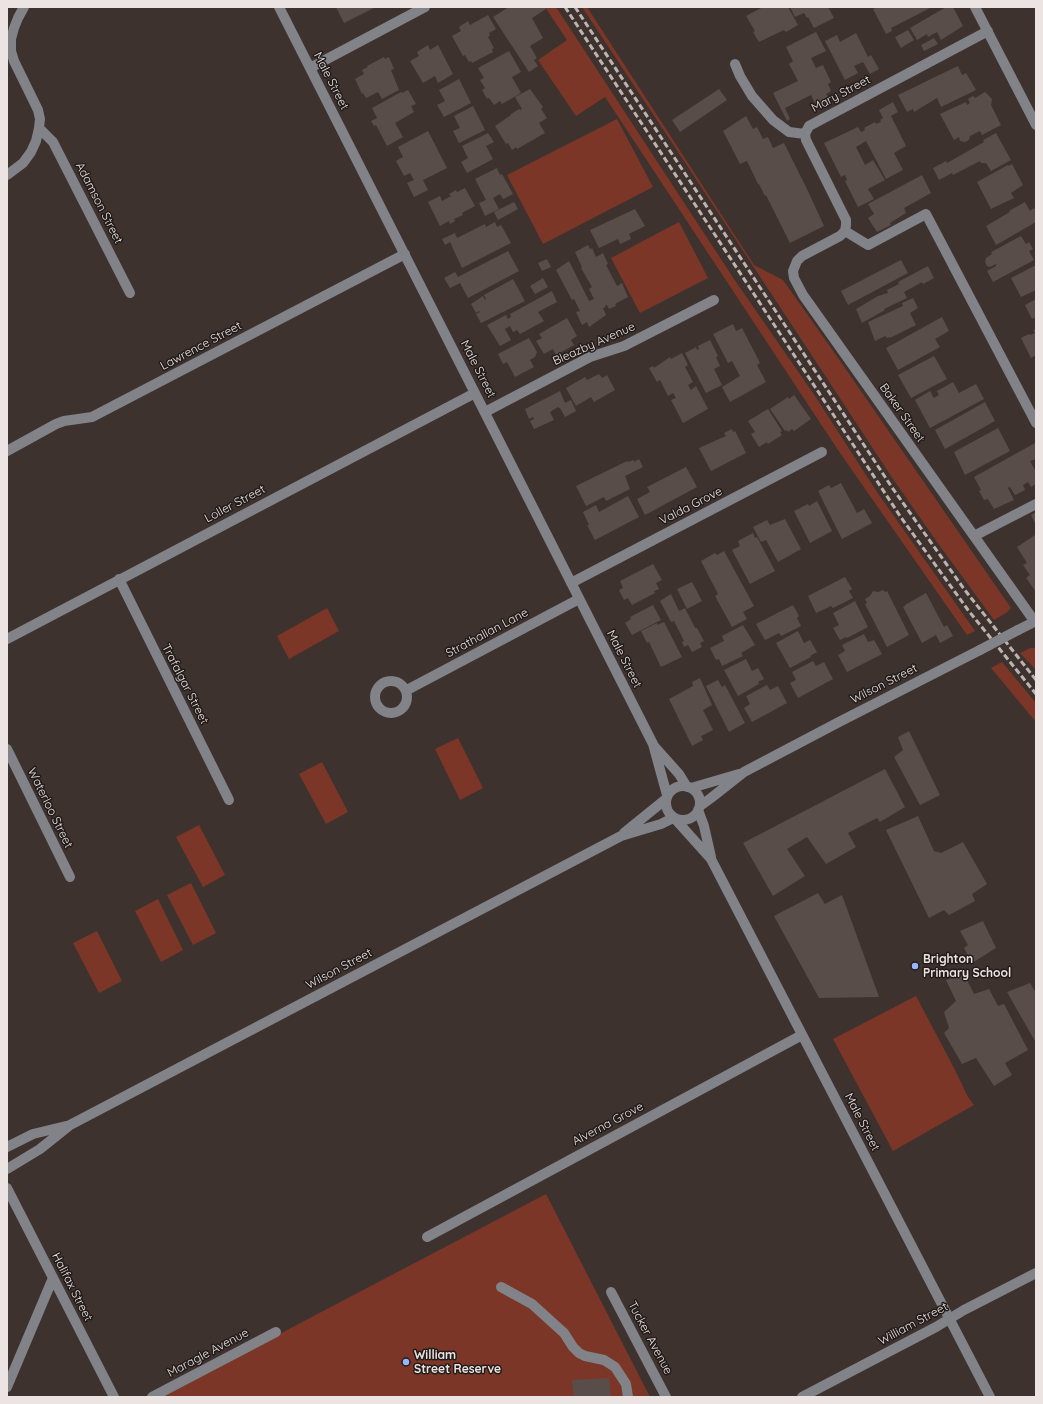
<!DOCTYPE html>
<style>
body{margin:0}
#map{position:relative;width:1043px;height:1404px;overflow:hidden;background:#3e322f;font-family:Quicksand,sans-serif}
canvas{display:block}
.frame{position:absolute;inset:0;border:8px solid #ece4e2;pointer-events:none}
</style>
<div id="map">
<canvas width="1043" height="1404"></canvas>
<div class="frame"></div>
</div>
<script>
const g = document.querySelector('canvas').getContext('2d');
g.lineJoin = 'round';
function fill(path, color) {
  g.fillStyle = color;
  g.fill(path, 'evenodd');
}
function shape(rows) {
  const path = new Path2D();
  for (const r of rows) {
    if (r.length === 3) {
      path.moveTo(r[0] + r[2], r[1]);
      path.arc(r[0], r[1], r[2], 0, 2 * Math.PI);
      continue;
    }
    path.moveTo(r[0], r[1]);
    for (let i = 2; i < r.length; i += 2) path.lineTo(r[i], r[i + 1]);
  }
  return path;
}
function trace(path, color, width, dash) {
  g.strokeStyle = color;
  g.lineWidth = width;
  g.lineCap = dash ? 'butt' : 'round';
  g.setLineDash(dash || []);
  g.stroke(path);
}
function write(font, color, halo, rows, align = 'center') {
  g.font = font + ' Quicksand,sans-serif';
  g.lineWidth = 3;
  g.setLineDash([]);
  g.textBaseline = 'middle';
  g.strokeStyle = halo;
  g.fillStyle = color;
  for (const [text, x, y, turn = 0] of rows) {
    g.save();
    g.translate(x, y);
    g.rotate((+turn || 0) * Math.PI / 180);
    g.textAlign = isNaN(turn) ? turn : align;
    if (halo) g.strokeText(text, 0, 0);
    g.fillText(text, 0, 0);
    g.restore();
  }
}
fill(shape([
 [545,7,556,7,734,279,815,396,877,492,975,631,967,635,838,450,605,97,576,116,538,60,567,40],
 [582,7,587,7,754,265,783,280,836,355,1011,608,1006,613,994,620,937,542,893,479,682,158],
 [617,119,653,187,543,244,507,175],
 [679,222,708,278,640,313,611,258],
 [327,608,339,631,289,659,277,636],
 [1030,648,1036,648,1036,670,1020,653],
 [1002,662,1036,703,1036,722,991,668],
 [458,738,483,788,460,800,435,749],
 [322,762,348,812,326,824,299,774],
 [199,825,225,875,203,887,176,837],
 [191,883,216,933,193,945,167,895],
 [158,899,183,950,161,962,135,911],
 [97,931,122,981,99,993,73,943],
 [916,996,954,1068,968,1097,974,1105,893,1151,833,1039],
 [546,1194,650,1397,163,1397,247,1351]
]), '#7b3627');
fill(shape([
 [336,7,376,7,344,23],
 [509,7,545,7,546,9,532,18,543,38,530,46,537,58,534,60,538,66,529,72,493,17],
 [763,7,788,7,798,25,786,32,784,30,759,42,753,32,755,31,746,16],
 [790,7,828,7,834,18,814,28,808,17,807,18,804,13,795,17],
 [877,7,932,7,891,28,892,31,886,34,873,9],
 [946,7,953,7,963,26,941,40,937,32,928,37,927,34,917,40,910,28],
 [488,15,496,29,489,33,490,36,488,37,494,48,492,49,493,52,472,63,471,61,469,62,465,55,463,56,452,36,461,31,459,27,468,21,470,25],
 [908,30,914,40,901,48,895,37],
 [816,32,826,51,811,58,816,68,823,65,831,82,828,84,831,91,826,94,830,100,817,107,811,95,785,108,790,119,787,121,773,93,798,81,789,64,793,61,786,47],
 [856,33,868,57,871,55,879,69,870,74,863,62,854,66,858,73,845,80,825,41,837,35,840,42],
 [934,38,938,44,924,51,921,45],
 [428,45,430,50,438,45,453,74,438,83,435,76,423,83,410,61,419,56,417,52],
 [509,51,521,72,512,77,521,93,502,104,500,101,494,105,489,98,487,99,482,90,485,88,480,80,484,78,478,68],
 [384,57,385,59,389,57,394,69,391,70,399,90,382,99,378,92,366,98,363,93,362,94,355,79,364,74,362,70,368,67,367,66],
 [958,66,962,75,966,73,976,90,941,107,937,98,914,112,913,109,907,112,898,95],
 [459,79,471,103,444,117,437,105,445,101,439,90],
 [530,89,543,107,541,109,547,118,539,123,545,133,517,149,516,147,512,150,508,143,506,144,495,126,511,115,511,114,519,109,520,110,522,109,515,97],
 [719,89,727,100,680,132,672,120],
 [408,90,416,104,411,106,414,112,395,123,403,137,387,146,376,125,374,126,371,121,377,118,372,108,401,92,402,93],
 [985,92,992,99,991,105,1001,125,982,135,980,131,970,136,969,140,965,142,960,141,959,137,954,140,940,114,966,102,967,105,970,103,968,99,973,96,975,98],
 [893,102,898,112,891,116,906,146,894,153,903,170,886,179,866,141,856,147,865,165,873,160,885,180,868,189,874,199,858,207,845,181,847,180,845,175,841,177,824,143,858,127,861,132,865,130,864,128,875,122,876,124,881,122,880,120,883,118,879,110],
 [473,106,485,130,459,143,453,131,460,128,454,116],
 [746,116,753,129,757,127,763,139,768,137,773,148,784,143,807,189,824,226,790,243,766,195,765,196,759,184,758,184,747,161,740,164,723,131],
 [428,131,447,168,423,180,428,190,414,197,407,183,414,180,410,173,404,176,396,161,403,157,398,147],
 [488,133,494,142,486,146,493,159,467,173,461,162,468,158,462,146],
 [996,133,1011,160,991,171,986,163,981,163,980,161,953,175,952,173,939,180,933,168,946,161,947,163,984,142,983,140],
 [1012,164,1023,185,1011,193,1014,198,991,209,977,182,1008,165,1009,166],
 [497,168,500,175,502,174,513,194,503,199,500,194,493,198,499,209,485,216,479,203,486,200,475,179],
 [922,175,931,193,904,208,906,213,890,223,891,225,877,232,868,218,874,214,868,204],
 [465,188,475,206,462,213,463,215,454,219,455,221,450,224,449,221,440,226,428,202,440,196,442,201,451,196,449,194,456,190,457,192],
 [514,202,518,209,498,220,494,212],
 [1025,202,1030,211,1034,208,1036,211,1036,222,996,245,986,226,1010,212,1009,211],
 [635,209,645,226,629,234,631,239,620,244,618,239,599,248,590,230],
 [495,222,497,227,501,225,511,243,462,268,450,242,445,245,442,239,455,233,457,238,485,224,486,227],
 [1021,236,1026,244,1029,242,1033,249,1029,251,1034,260,993,282,987,271,996,266,996,264,990,267,987,266,985,262,986,258,992,254,991,252],
 [588,245,590,249,592,248,596,257,603,253,608,264,606,265,617,286,622,283,628,297,615,304,616,306,609,309,607,305,605,305,606,307,603,308,606,315,589,327,587,322,582,325,576,312,580,311,574,299,572,300,556,270,569,261,589,301,594,299,589,289,592,287,581,268,582,267,575,252],
 [508,251,519,271,468,298,460,283,450,288,444,278,455,272,458,277],
 [547,259,551,267,542,271,538,263],
 [901,260,908,273,848,305,841,291],
 [1036,265,1036,290,1021,297,1011,278],
 [928,266,934,278,923,284,922,282,904,292,907,298,884,309,885,310,862,323,856,309,878,296,888,293,887,290,899,284,898,282],
 [543,278,548,287,535,294,530,286],
 [513,279,525,301,481,323,476,314,480,312,479,311,476,313,471,304,483,296,485,300,486,299,484,295],
 [552,291,557,302,538,312,544,321,520,334,517,330,513,332,510,326,505,329,511,340,500,346,487,325,506,315,508,319,511,317,510,314],
 [913,298,918,308,910,313,916,325,890,338,890,337,887,338,885,336,875,341,868,322,903,306,902,303],
 [1036,299,1036,317,1032,319,1025,305],
 [942,317,949,331,935,339,940,347,898,370,886,348],
 [567,318,577,336,571,340,574,345,556,355,553,349,544,354,536,341,542,338,539,334],
 [733,324,736,331,742,328,760,363,757,365,766,382,730,402,722,387,740,376,732,361,728,363,713,334],
 [1036,329,1036,355,1031,358,1021,338,1029,334,1030,335,1035,333,1033,330],
 [529,338,537,352,535,357,530,360,534,367,515,377,507,362,503,364,498,354],
 [710,340,718,356,716,357,720,366,714,369,722,385,706,393,685,353,696,347,697,350,699,349,698,346],
 [682,353,688,365,685,367,693,382,688,385,691,390,696,386,708,409,683,423,671,400,676,398,673,393,668,396,660,380,657,382,649,368,653,366,654,368,670,357,671,359],
 [934,356,947,379,911,398,898,375],
 [599,374,602,378,607,375,615,390,594,402,591,397,576,406,566,388,585,377,587,380],
 [953,382,959,393,976,384,984,399,930,428,915,400,930,391,934,398,939,395,937,391],
 [560,391,565,403,571,400,576,411,565,417,560,408,559,408,558,407,550,412,554,420,534,429,530,421,534,419,533,417,529,419,525,409],
 [794,395,811,419,794,431,792,429,788,432,787,430,785,431,770,409,788,397,789,399],
 [985,402,995,421,945,449,935,430],
 [768,409,782,431,780,432,782,435,768,444,767,442,759,447,751,434,755,432,748,421],
 [998,428,1010,451,965,475,954,452],
 [732,429,733,432,735,431,746,453,711,471,699,448,726,436,724,433],
 [1035,443,1036,459,1030,461,1036,472,1036,484,1031,487,1028,482,1023,485,1025,490,1015,495,1010,487,1008,488,1014,500,994,509,988,499,984,500,979,491,981,490,974,477],
 [639,459,643,467,625,476,630,489,606,501,604,497,586,506,576,486,627,461,628,462,634,460,634,462],
 [686,467,697,487,645,515,637,499,650,492,647,487],
 [841,483,857,513,864,509,872,523,842,539,818,491,829,485,831,488],
 [628,496,639,517,595,540,587,525,589,525,583,512,596,505,599,512],
 [817,501,832,531,810,543,794,511,808,504,809,506],
 [1036,512,1036,525,1031,515],
 [785,519,801,549,778,562,766,540,761,542,753,527,767,520,770,525],
 [753,533,755,538,757,537,775,571,750,584,732,550,740,546,738,541],
 [1035,535,1036,536,1036,592,1026,578,1030,575,1023,565,1027,563,1017,547],
 [724,551,754,606,743,612,747,619,732,627,715,596,718,594,701,561,715,553,717,555],
 [653,564,662,580,656,583,659,589,654,591,655,593,632,605,628,598,624,600,619,590,623,588,620,581],
 [845,577,852,589,849,591,853,598,833,608,831,606,816,613,808,596],
 [692,582,702,601,687,609,677,589],
 [883,590,885,592,887,591,909,635,887,647,865,604,867,603,865,599,870,596,873,591,878,592],
 [926,593,944,627,947,625,953,636,940,643,936,635,922,643,903,607,905,606,905,605],
 [671,594,679,611,685,608,695,628,697,628,704,641,700,643,702,647,692,652,688,645,684,647,682,642,684,641,674,621,671,622,660,601],
 [855,601,868,627,847,638,846,637,840,640,833,628,839,625,833,613],
 [653,605,661,620,632,635,625,623,631,619,630,617],
 [793,605,799,616,797,618,801,626,781,636,779,633,765,640,756,624],
 [664,622,682,657,661,667,649,642,647,643,641,631,657,623,657,625],
 [743,625,755,645,741,653,743,656,722,666,719,659,716,660,710,648,724,641,722,636],
 [798,631,804,643,810,640,817,652,810,656,811,657,790,668,776,643],
 [864,634,868,642,874,640,882,654,847,672,838,655,845,651,842,645],
 [746,659,752,671,758,668,764,679,758,682,759,684,738,696,724,670],
 [813,661,816,666,824,662,833,679,798,698,790,683,796,680,792,672],
 [700,678,712,705,703,710,713,730,701,736,703,740,692,746,669,699,693,686,692,682],
 [718,680,722,687,725,685,745,723,729,732,706,686],
 [767,685,770,690,778,686,787,703,752,722,744,708,750,704,746,696],
 [909,731,940,795,920,805,894,757,903,750,898,737],
 [885,769,905,807,880,822,877,818,848,833,856,847,826,864,807,837,787,849,805,876,773,896,743,843],
 [918,816,934,851,941,853,963,842,987,884,972,894,975,901,949,915,944,910,929,918,886,830],
 [818,893,825,904,842,895,879,997,819,998,774,916],
 [983,921,996,948,972,963,964,948,968,945,960,931],
 [964,974,974,994,989,989,998,1006,1004,1004,1028,1050,1005,1063,1012,1075,994,1086,976,1058,962,1064,944,1033,949,1028,944,1012,956,1001,946,980],
 [1030,983,1036,993,1036,1043,1007,992],
 [609,1378,611,1397,574,1397,572,1380]
]), '#594d4a');
trace(shape([
 [279,7,653,744,667,795],
 [975,7,1036,125],
 [988,31,809,126,805,134,806,140,846,220,846,225,845,231,840,236,802,256,797,261,793,271,794,278,803,295,1035,622],
 [735,64,740,76,752,96,773,120,789,132,805,134],
 [310,68,425,7],
 [39,128,53,142,130,293],
 [7,175,23,163,31,152,36,141,39,128,40,119,38,110,14,61,11,51,11,39,14,28,18,18,24,7],
 [845,231,868,245,926,214,1036,423],
 [485,412,590,357,624,346,714,300],
 [7,451,56,424,64,421,92,417,405,254],
 [974,536,1036,504],
 [119,579,229,800],
 [571,583,822,452],
 [1018,630,1036,621],
 [7,639,475,393],
 [391,697,16],
 [407,690,579,599],
 [654,746,679,774,687,787],
 [7,749,70,877],
 [683,803,17],
 [691,788,739,774],
 [700,806,711,798,744,772,839,722,980,650],
 [698,810,704,826,711,857],
 [676,820,711,859,990,1397],
 [624,833,666,799],
 [7,1147,33,1134,66,1126],
 [7,1169,40,1149,70,1125,621,836,661,824,673,818],
 [7,1188,114,1397],
 [427,1237,802,1035],
 [501,1287,532,1304,564,1333,573,1347,579,1353,585,1356,604,1360,615,1367,626,1384,628,1397],
 [611,1292,666,1397],
 [7,1387,53,1278],
 [152,1397,276,1332],
 [802,1397,936,1327,964,1310,1036,1273]
]), '#818388', 10);
trace(shape([
 [565,7,900,516,968,610,1036,694],
 [575,7,891,486,964,589,1036,680]
]), '#bdb4b2', 3, [6, 3]);
trace(shape([
 [980,650,1018,630]
]), '#818388', 10);
for (const [x, y, r, color] of [
 [915,966,4,"#94b7fd"],
 [406,1362,4,"#94b7fd"]
]) {
  const dot = new Path2D();
  dot.arc(x, y, r, 0, 2 * Math.PI);
  g.fillStyle = color;
  g.fill(dot);
  trace(dot, '#211b1a', 1.5);
}
write('12px', '#ece4e2', '#211b1a', [
 ["Male Street",331,81,63],
 ["Mary Street",841,94,-28],
 ["Adamson Street",99,203,63],
 ["Bleazby Avenue",594,344,-24],
 ["Lawrence Street",201,346,-28],
 ["Male Street",478,369,63],
 ["Baker Street",902,413,55],
 ["Loller Street",235,504,-28],
 ["Valda Grove",691,506,-27],
 ["Strathallan Lane",487,633,-28],
 ["Male Street",624,659,63],
 ["Trafalgar Street",185,684,63],
 ["Wilson Street",884,684,-27],
 ["Waterloo Street",50,808,64],
 ["Wilson Street",339,969,-28],
 ["Male Street",862,1122,63],
 ["Alverna Grove",608,1124,-28],
 ["Halifax Street",72,1287,63],
 ["William Street",913,1324,-28],
 ["Tucker Avenue",650,1338,62],
 ["Maragle Avenue",208,1353,-28]
]);
write('bold 12px', '#ece4e2', '#211b1a', [
 ["Brighton",923,959],
 ["Primary School",923,973],
 ["William",414,1355],
 ["Street Reserve",414,1369]
], 'left');
</script>
